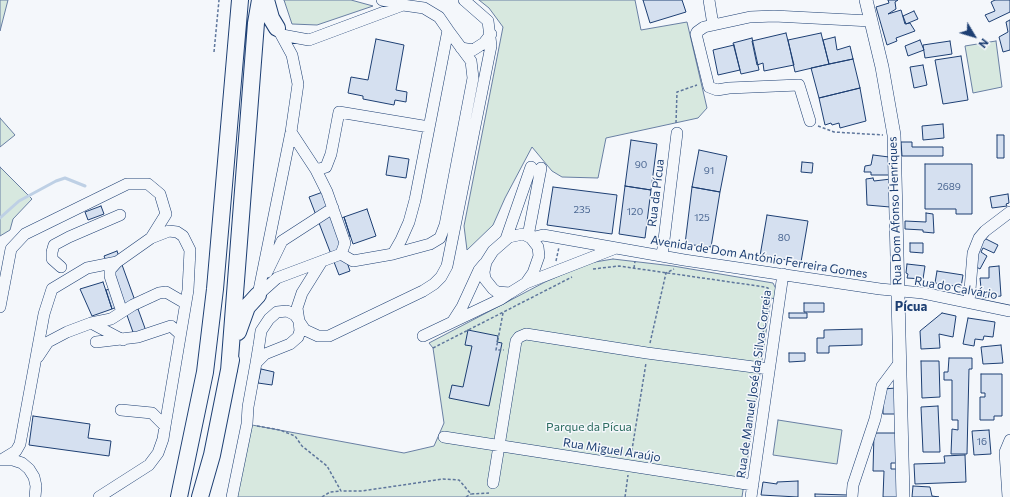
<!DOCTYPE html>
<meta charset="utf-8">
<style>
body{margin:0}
#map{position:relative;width:1010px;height:497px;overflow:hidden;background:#f4f7fb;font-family:Commissioner,sans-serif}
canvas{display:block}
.north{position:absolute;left:954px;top:16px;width:40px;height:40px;-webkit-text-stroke:3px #f4f7fb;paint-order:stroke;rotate:128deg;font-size:11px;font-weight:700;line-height:16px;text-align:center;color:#1d3f73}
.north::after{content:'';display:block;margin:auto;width:14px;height:18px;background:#1d3f73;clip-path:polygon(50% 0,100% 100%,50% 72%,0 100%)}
</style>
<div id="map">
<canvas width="1010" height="497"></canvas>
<div class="north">N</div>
</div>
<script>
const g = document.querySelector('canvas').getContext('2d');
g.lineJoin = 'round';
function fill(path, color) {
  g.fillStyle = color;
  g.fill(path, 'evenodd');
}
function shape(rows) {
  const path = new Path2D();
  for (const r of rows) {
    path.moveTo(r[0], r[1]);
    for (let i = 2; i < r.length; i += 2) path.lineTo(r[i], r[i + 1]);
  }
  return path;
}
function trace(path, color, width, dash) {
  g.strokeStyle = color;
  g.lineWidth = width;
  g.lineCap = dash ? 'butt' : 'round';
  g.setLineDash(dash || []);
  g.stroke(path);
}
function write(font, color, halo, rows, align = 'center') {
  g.font = font + ' Commissioner,sans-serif';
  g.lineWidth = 3;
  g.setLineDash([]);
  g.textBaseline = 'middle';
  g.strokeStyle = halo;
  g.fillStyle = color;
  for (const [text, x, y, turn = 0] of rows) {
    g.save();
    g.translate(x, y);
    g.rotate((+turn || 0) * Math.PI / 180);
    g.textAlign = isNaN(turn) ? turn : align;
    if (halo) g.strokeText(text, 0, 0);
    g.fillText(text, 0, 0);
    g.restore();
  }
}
const green = shape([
 [0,0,8,0,0,31,0,0],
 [284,0,351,0,373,6,317,25,292,24,284,0],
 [479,0,635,0,641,30,687,22,707,108,698,118,606,138,598,178,562,177,552,171,532,147,505,198,493,225,467,250,464,226,503,27,489,8,479,0],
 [996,41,1002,87,973,93,965,46,996,41],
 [0,118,15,135,0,147,0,118],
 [0,167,32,199,13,219,10,230,0,236,0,167],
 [613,259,673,266,773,283,776,289,775,299,771,298,742,497,236,497,252,425,404,453,434,446,444,423,433,348,429,343,545,282,589,263,613,259],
 [778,420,842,430,837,464,773,455,778,420]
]);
fill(green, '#d7e8df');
trace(green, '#687fa3', 1);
trace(shape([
 [0,218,19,201,56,181,65,178,85,186]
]), '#bed0e5', 3);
const building = shape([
 [643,0,682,0,686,12,650,23,643,0],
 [888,0,898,0,895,2,896,9,888,14,901,10,905,24,910,23,915,31,896,38,897,41,887,45,876,7,889,3,888,0],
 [995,0,1010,0,1010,12,989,22,985,15,995,11,991,2,995,0],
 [914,11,918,19,906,24,903,16,914,11],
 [1010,20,1010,50,1003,52,999,37,1008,32,1006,22,1010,20],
 [786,33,794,65,764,71,763,63,757,65,752,41,786,33],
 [821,33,829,64,795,72,788,40,821,33],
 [835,37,837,50,850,46,853,59,829,64,823,40,835,37],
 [752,38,759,70,741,74,733,43,752,38],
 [376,39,404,45,396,90,407,92,406,102,395,100,394,105,363,99,363,96,348,93,351,77,368,80,376,39],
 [920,40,924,50,908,56,905,46,920,40],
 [950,41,952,54,925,58,923,45,950,41],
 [734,45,740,70,718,75,713,50,734,45],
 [961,56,968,100,943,104,935,60,961,56],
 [853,59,860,88,819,98,811,68,853,59],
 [923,65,927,85,914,88,910,67,923,65],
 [860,88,866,121,840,128,839,123,832,125,831,123,825,125,819,98,860,88],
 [943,124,944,138,923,140,922,126,943,124],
 [997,135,1004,135,1004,158,997,158,997,135],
 [631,140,657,144,651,190,625,186,631,140],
 [901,142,912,142,912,147,943,147,943,156,902,156,901,142],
 [699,150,727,156,720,192,692,187,699,150],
 [873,155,889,157,890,175,871,175,871,172,864,172,865,166,871,165,873,155],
 [389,156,409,159,406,178,386,175,389,156],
 [802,162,813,163,812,173,801,172,802,162],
 [925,164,972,164,972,214,956,214,956,209,925,209,925,164],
 [873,178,874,181,891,179,890,207,867,205,866,179,873,178],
 [625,186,651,190,645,238,619,234,625,186],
 [553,187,617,195,612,234,547,225,553,187],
 [692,187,720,192,711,247,685,244,692,187],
 [323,192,333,222,344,217,350,236,339,239,350,271,339,275,309,197,323,192],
 [1008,194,1009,203,1006,204,1007,206,992,208,990,197,1008,194],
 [101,206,104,214,88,220,85,212,101,206],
 [367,209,376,236,353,244,344,217,367,209],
 [926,213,933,214,934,233,923,232,923,230,905,229,905,221,926,222,926,213],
 [767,215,808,221,801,262,760,256,767,215],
 [984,238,998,245,994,253,983,248,981,252,987,256,980,269,971,264,984,238],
 [910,243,923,243,923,253,910,252,910,243],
 [117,251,146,331,134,335,123,304,112,309,106,290,117,287,104,256,117,251],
 [907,264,925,266,923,279,907,278,908,274,906,273,907,264],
 [999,266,1001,296,982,298,980,278,989,278,989,267,999,266],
 [937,271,963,275,961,287,935,283,937,271],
 [103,282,112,309,92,316,80,289,103,282],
 [804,303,824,303,824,312,804,312,804,303],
 [789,313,807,313,807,318,789,318,789,313],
 [942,313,956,316,953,337,939,334,940,348,921,349,920,331,942,313],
 [968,318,995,322,993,337,984,336,983,340,975,339,974,346,963,344,968,318],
 [862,329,862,345,829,346,829,353,817,353,817,338,824,338,824,330,862,329],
 [468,330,498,336,497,342,502,343,489,406,449,398,452,385,463,387,472,346,465,345,468,330],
 [1001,345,1003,363,983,364,981,347,1001,345],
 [789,353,805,353,805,361,789,362,789,353],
 [949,358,972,358,972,369,969,369,967,454,951,454,952,429,958,430,958,420,952,420,952,380,944,380,944,372,948,372,949,358],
 [921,361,939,361,940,397,922,398,921,361],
 [261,369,274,372,272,385,258,383,261,369],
 [981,374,1002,374,1002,416,994,416,994,420,980,420,980,397,985,397,985,393,981,393,981,374],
 [896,388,896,414,883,414,883,389,896,388],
 [938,406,940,452,923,452,921,407,938,406],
 [33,416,90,424,88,438,111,441,109,456,29,445,33,416],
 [989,430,991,454,974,455,972,431,989,430],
 [874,433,896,433,896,463,891,463,891,469,897,469,897,497,883,497,884,471,873,471,874,433],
 [965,455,966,482,915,484,914,464,945,463,944,456,965,455],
 [798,481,798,497,761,495,763,482,777,484,777,482,798,481],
 [913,486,930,487,932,496,939,497,912,497,913,486],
 [815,494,848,495,848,497,815,497,815,494]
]);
fill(building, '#d5e0f0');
trace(building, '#1d3f73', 1);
const minor = shape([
 [382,0,403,4],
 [709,0,713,25],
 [282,35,309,40,403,5,424,8,439,17,448,30,415,200,409,222,401,240,393,254,353,261,341,254],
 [461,48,473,50,484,43,491,34],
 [810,121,799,85,729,88,717,90,709,87,696,34,697,32,704,27,750,17,774,16,871,21],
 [291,132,316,170,327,192,345,243,341,254],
 [316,170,326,167,331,154,339,112,429,127],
 [528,236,541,168],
 [531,238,538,247,539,256,533,273,526,283,510,293,497,292,493,289,485,279,484,272,486,262,493,251,509,237,523,234,531,238,543,235,684,260,880,289,923,293,1010,311],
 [506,239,531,167],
 [393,254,430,244,440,238,445,225,473,78,471,61,448,30],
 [662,256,677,133],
 [322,261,302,293,297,308,299,321,305,330,318,336,329,336,423,291,434,284,441,277,447,266,491,46,488,21,464,0],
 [61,267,52,259,52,252,54,245,69,237,120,215],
 [267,272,282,241,333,208],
 [526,283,616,248],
 [258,295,291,132,298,84,292,55,279,31],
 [258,295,277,278,341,254],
 [969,302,973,253,979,238,985,231,1010,212],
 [0,307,11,249,25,234,127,184,148,184,160,194,166,214,151,238],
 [122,312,110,276,110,270,117,262,151,238,169,231,177,232,183,236,190,250,188,290,165,426],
 [453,321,462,307,479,270,484,264],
 [91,323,123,340],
 [423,336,501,299,510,293],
 [96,342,138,337,171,326,180,334],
 [38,357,48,342,67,332,91,323,111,319,133,305,159,293,166,292,185,303],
 [444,437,753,485],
 [3,459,16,451,20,444,44,314,52,289,87,268,117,262],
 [1,460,13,460,22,463,29,469,34,477,36,486,35,497],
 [493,483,516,341,519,337,526,334,647,353,769,369],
 [99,497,149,465,158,453,163,439,165,426,152,413,121,410],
 [232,497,247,424,248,407,256,363,259,345,261,331,269,319,277,312,287,311,295,315,299,321,300,331,298,337,290,344,265,354,256,363],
 [751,497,783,274],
 [852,497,853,485,875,419,882,386,900,362],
 [1008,497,1005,452,1010,440]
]);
const major = shape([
 [866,0,882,67,894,135,903,497]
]);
const highway = shape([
 [266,0,271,18,277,28],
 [238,332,247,307,258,295],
 [229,371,256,23,260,0],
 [179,497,205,372,215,289,240,0],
 [200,497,212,455,231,360]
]);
trace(minor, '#1d3f73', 12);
trace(major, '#1d3f73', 14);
trace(highway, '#1d3f73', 18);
trace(shape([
 [214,52,219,0],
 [676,123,677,92,697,85],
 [818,126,834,132,883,135],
 [556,261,559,247],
 [634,268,635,261],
 [593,269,619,266,765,287,768,288,769,294],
 [503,313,496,350,504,350],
 [650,343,666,273,674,269],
 [433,348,572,277],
 [759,358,768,302],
 [257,426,280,430,295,436,302,446,327,466,341,491,362,491,443,479,459,480,471,494,489,493],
 [631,456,646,363],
 [322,497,330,492,341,491],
 [466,497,471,494],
 [625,497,628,475]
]), '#5e769c', 1.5, [3, 2]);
trace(minor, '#f4f7fb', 11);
trace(major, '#f4f7fb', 13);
trace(highway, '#f4f7fb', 16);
write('10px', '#4b6792', null, [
 ["90",641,165],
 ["91",709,171],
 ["2689",949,187],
 ["235",582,210],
 ["120",635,212],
 ["125",702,218],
 ["80",784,238],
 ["16",982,442]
]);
write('12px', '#1d3f73', '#f4f7fb', [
 ["Rua da Pícua",656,193,-83],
 ["Rua Dom Afonso Henriques",895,211,-92],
 ["Avenida de Dom António Ferreira Gomes",759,257,9],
 ["Rua do Calvário",956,288,10],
 ["Rua de Manuel José da Silva Correia",754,384,-82],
 ["Rua Miguel Araújo",612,450,9]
]);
write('12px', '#2c6c60', '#f4f7fb', [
 ["Parque da Pícua",589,427]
]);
write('bold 13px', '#1d3f73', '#f4f7fb', [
 ["Pícua",911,307]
]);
</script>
